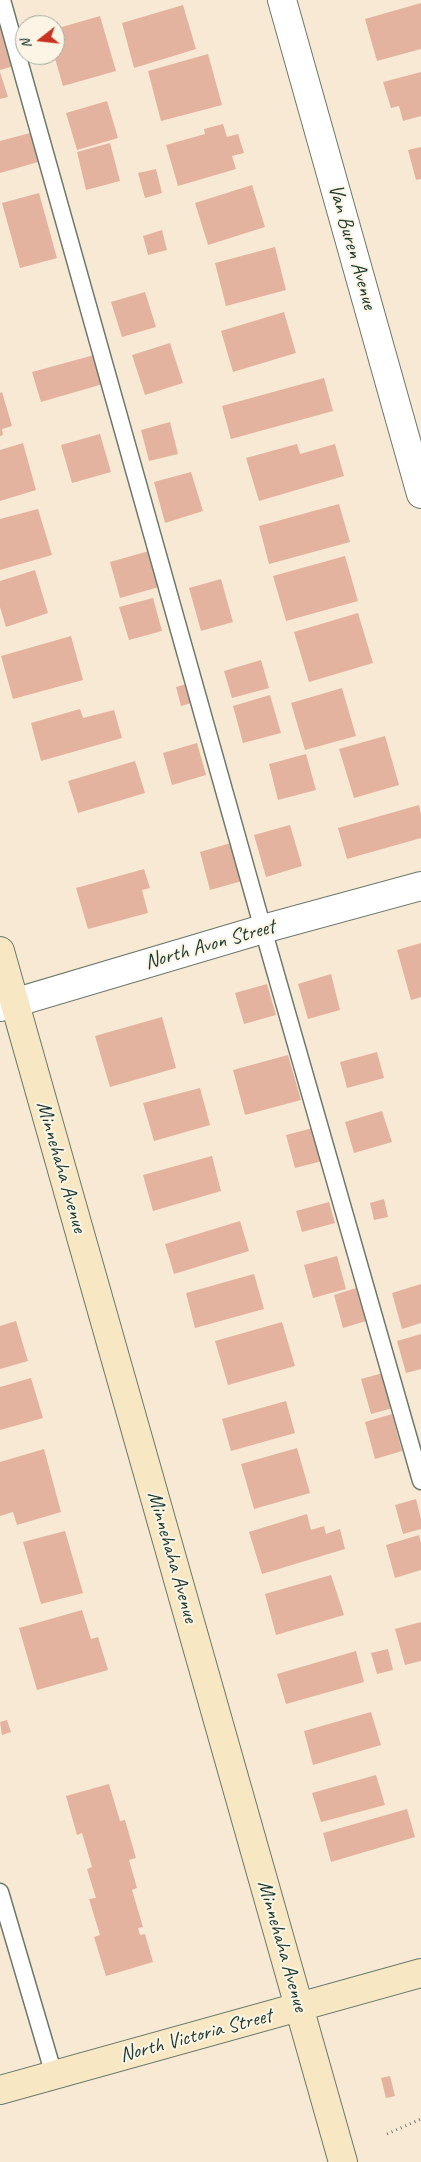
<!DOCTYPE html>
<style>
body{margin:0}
#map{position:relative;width:421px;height:2162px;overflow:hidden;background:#f8e9d4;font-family:Caveat,sans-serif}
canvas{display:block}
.north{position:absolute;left:15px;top:15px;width:50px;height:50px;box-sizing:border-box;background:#fcf5e5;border:1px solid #a4ab9e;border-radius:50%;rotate:254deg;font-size:14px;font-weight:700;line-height:20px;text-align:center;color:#1f3d34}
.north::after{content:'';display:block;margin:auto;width:18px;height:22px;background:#c8321e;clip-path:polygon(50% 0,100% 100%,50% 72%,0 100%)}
</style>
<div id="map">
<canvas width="421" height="2162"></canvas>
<div class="north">N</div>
</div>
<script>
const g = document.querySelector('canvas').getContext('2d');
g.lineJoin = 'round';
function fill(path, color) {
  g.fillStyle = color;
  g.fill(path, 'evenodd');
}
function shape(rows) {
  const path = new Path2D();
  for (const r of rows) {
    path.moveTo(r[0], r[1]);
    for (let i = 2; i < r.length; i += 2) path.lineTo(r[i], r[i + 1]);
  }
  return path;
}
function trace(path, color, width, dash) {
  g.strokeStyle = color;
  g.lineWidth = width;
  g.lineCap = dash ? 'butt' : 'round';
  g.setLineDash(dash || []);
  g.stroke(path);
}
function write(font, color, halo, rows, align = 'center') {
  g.font = font + ' Caveat,sans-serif';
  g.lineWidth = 4;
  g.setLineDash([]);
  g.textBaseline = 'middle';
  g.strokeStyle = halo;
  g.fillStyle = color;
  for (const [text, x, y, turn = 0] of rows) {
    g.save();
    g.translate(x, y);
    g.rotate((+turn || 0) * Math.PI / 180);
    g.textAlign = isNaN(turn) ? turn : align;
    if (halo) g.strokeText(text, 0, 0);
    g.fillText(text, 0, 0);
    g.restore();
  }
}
fill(shape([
 [421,3,421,49,377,61,365,19],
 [183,5,196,49,134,68,122,23],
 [100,16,116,71,63,86,54,55,55,29],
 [0,21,14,66,0,70],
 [208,54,222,105,161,121,148,71],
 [0,72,8,97,0,99],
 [421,72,421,116,403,121,399,106,391,108,383,82],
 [107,101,118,138,77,150,66,113],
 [223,124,227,137,238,134,244,153,232,156,236,169,178,186,166,145,205,134,204,129],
 [30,133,38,162,0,173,0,141],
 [110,143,120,181,86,190,77,152],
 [421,147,421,179,416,180,408,150],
 [156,169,162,193,145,198,138,173],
 [252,185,265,227,208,245,195,203],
 [39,193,57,258,20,268,2,203],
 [162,230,167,250,148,255,143,236],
 [275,247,286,290,226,306,215,263],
 [145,292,156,327,122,337,111,302],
 [284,312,296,353,233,372,221,331],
 [170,343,183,383,145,395,132,355],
 [94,355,103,384,41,402,32,372],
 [324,378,333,411,231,439,222,406],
 [2,392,12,426,2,429,3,435,0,436,0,393],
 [170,422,178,454,149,461,141,430],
 [100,434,111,472,72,483,61,445],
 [23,443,36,490,0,501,0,450],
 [297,444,300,454,335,444,344,476,259,501,246,458],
 [191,472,203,511,165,523,154,482],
 [339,504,350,542,269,564,259,526],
 [38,509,52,555,0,570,0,519],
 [149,551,159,587,120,598,110,562],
 [345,556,358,601,286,621,273,576],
 [35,570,48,613,6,627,0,607,0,581],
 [221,579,233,622,201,631,189,588],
 [153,598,162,631,129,640,119,607],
 [358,613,373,663,309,682,294,632],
 [71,636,83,680,13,699,1,656],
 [261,660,269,688,232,698,224,671],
 [190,683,195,702,181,706,176,687],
 [342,688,356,736,305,750,291,703],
 [270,695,281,733,243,743,233,706],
 [80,709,83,718,114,710,122,738,41,761,31,723],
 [385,736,399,785,354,798,339,749],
 [197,743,206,775,172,785,163,753],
 [306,754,316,790,278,800,269,764],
 [135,761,145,793,78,813,68,781],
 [419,805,421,814,421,838,347,859,338,828],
 [290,825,302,866,266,877,254,835],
 [231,843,242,881,210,890,200,852],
 [144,869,150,888,142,890,148,913,88,929,76,888],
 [421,943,421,997,411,1000,397,950],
 [331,974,340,1010,308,1019,298,984],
 [267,984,276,1015,244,1024,235,993],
 [162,1017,176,1068,110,1087,95,1036],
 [377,1052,384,1078,347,1088,340,1062],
 [288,1055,301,1100,245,1115,233,1070],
 [200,1088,210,1125,154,1141,143,1103],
 [382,1111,392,1142,354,1153,345,1122],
 [313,1128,322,1161,295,1168,286,1135],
 [212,1156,221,1191,153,1211,143,1175],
 [384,1199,388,1217,374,1220,370,1203],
 [329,1202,335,1223,302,1232,296,1211],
 [240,1221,249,1251,174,1274,165,1244],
 [337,1256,346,1289,313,1298,304,1265],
 [254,1274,264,1309,195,1328,186,1293],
 [421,1284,421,1323,402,1329,392,1293],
 [356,1288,366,1321,343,1328,334,1295],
 [16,1321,28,1361,0,1369,0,1326],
 [282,1322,295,1366,228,1385,215,1341],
 [421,1334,421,1369,406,1373,397,1341],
 [383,1373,393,1408,371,1414,361,1379],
 [31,1378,43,1418,0,1430,0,1387],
 [286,1401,295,1433,231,1451,222,1419],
 [392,1414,402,1451,375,1459,365,1422],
 [297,1448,310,1493,254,1509,241,1464],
 [44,1449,61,1512,17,1525,13,1512,0,1516,0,1462],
 [416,1499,421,1519,421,1529,403,1534,395,1505],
 [307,1514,311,1530,324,1526,326,1534,340,1529,345,1549,262,1574,249,1532],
 [65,1531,83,1593,41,1604,23,1542],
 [419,1535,421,1543,421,1570,395,1578,386,1545],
 [331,1575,344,1615,276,1635,265,1594],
 [82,1610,91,1639,98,1637,108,1670,37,1690,19,1628],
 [421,1622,421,1661,405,1665,395,1629],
 [388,1649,393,1670,377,1674,371,1653],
 [356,1651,364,1682,286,1704,277,1674],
 [371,1712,381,1745,313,1765,304,1731],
 [7,1720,11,1732,2,1735,0,1722],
 [376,1775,385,1805,321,1822,312,1793],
 [109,1784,120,1821,125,1820,136,1858,129,1860,137,1888,132,1890,143,1927,138,1928,140,1935,145,1934,153,1962,106,1976,94,1937,100,1935,89,1899,96,1898,87,1869,92,1867,82,1833,77,1835,66,1796],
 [407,1809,415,1837,331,1862,323,1833],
 [390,2076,395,2096,386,2098,381,2078]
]), '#e3b3a0');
const lane = shape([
 [2,0,263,929,421,1481],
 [0,1892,54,2075]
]);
const street = shape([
 [282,0,421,494],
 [0,1007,263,929,421,886]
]);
const secondary = shape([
 [0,951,343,2162],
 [0,2090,421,1973]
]);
trace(lane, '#6b796c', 19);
trace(street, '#6b796c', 30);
trace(secondary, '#6b796c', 30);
trace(shape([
 [387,2134,421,2119]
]), '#6b796c', 3, [1, 4]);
trace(lane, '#fff', 16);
trace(street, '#fff', 28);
trace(secondary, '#f7e8c3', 28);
write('21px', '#1f3d34', '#fcf5e5', [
 ["Van Buren Avenue",352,247,74],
 ["North Avon Street",210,945,-16],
 ["Minnehaha Avenue",61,1167,74],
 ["Minnehaha Avenue",172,1557,74],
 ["Minnehaha Avenue",282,1946,74],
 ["North Victoria Street",196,2036,-15]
]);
</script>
